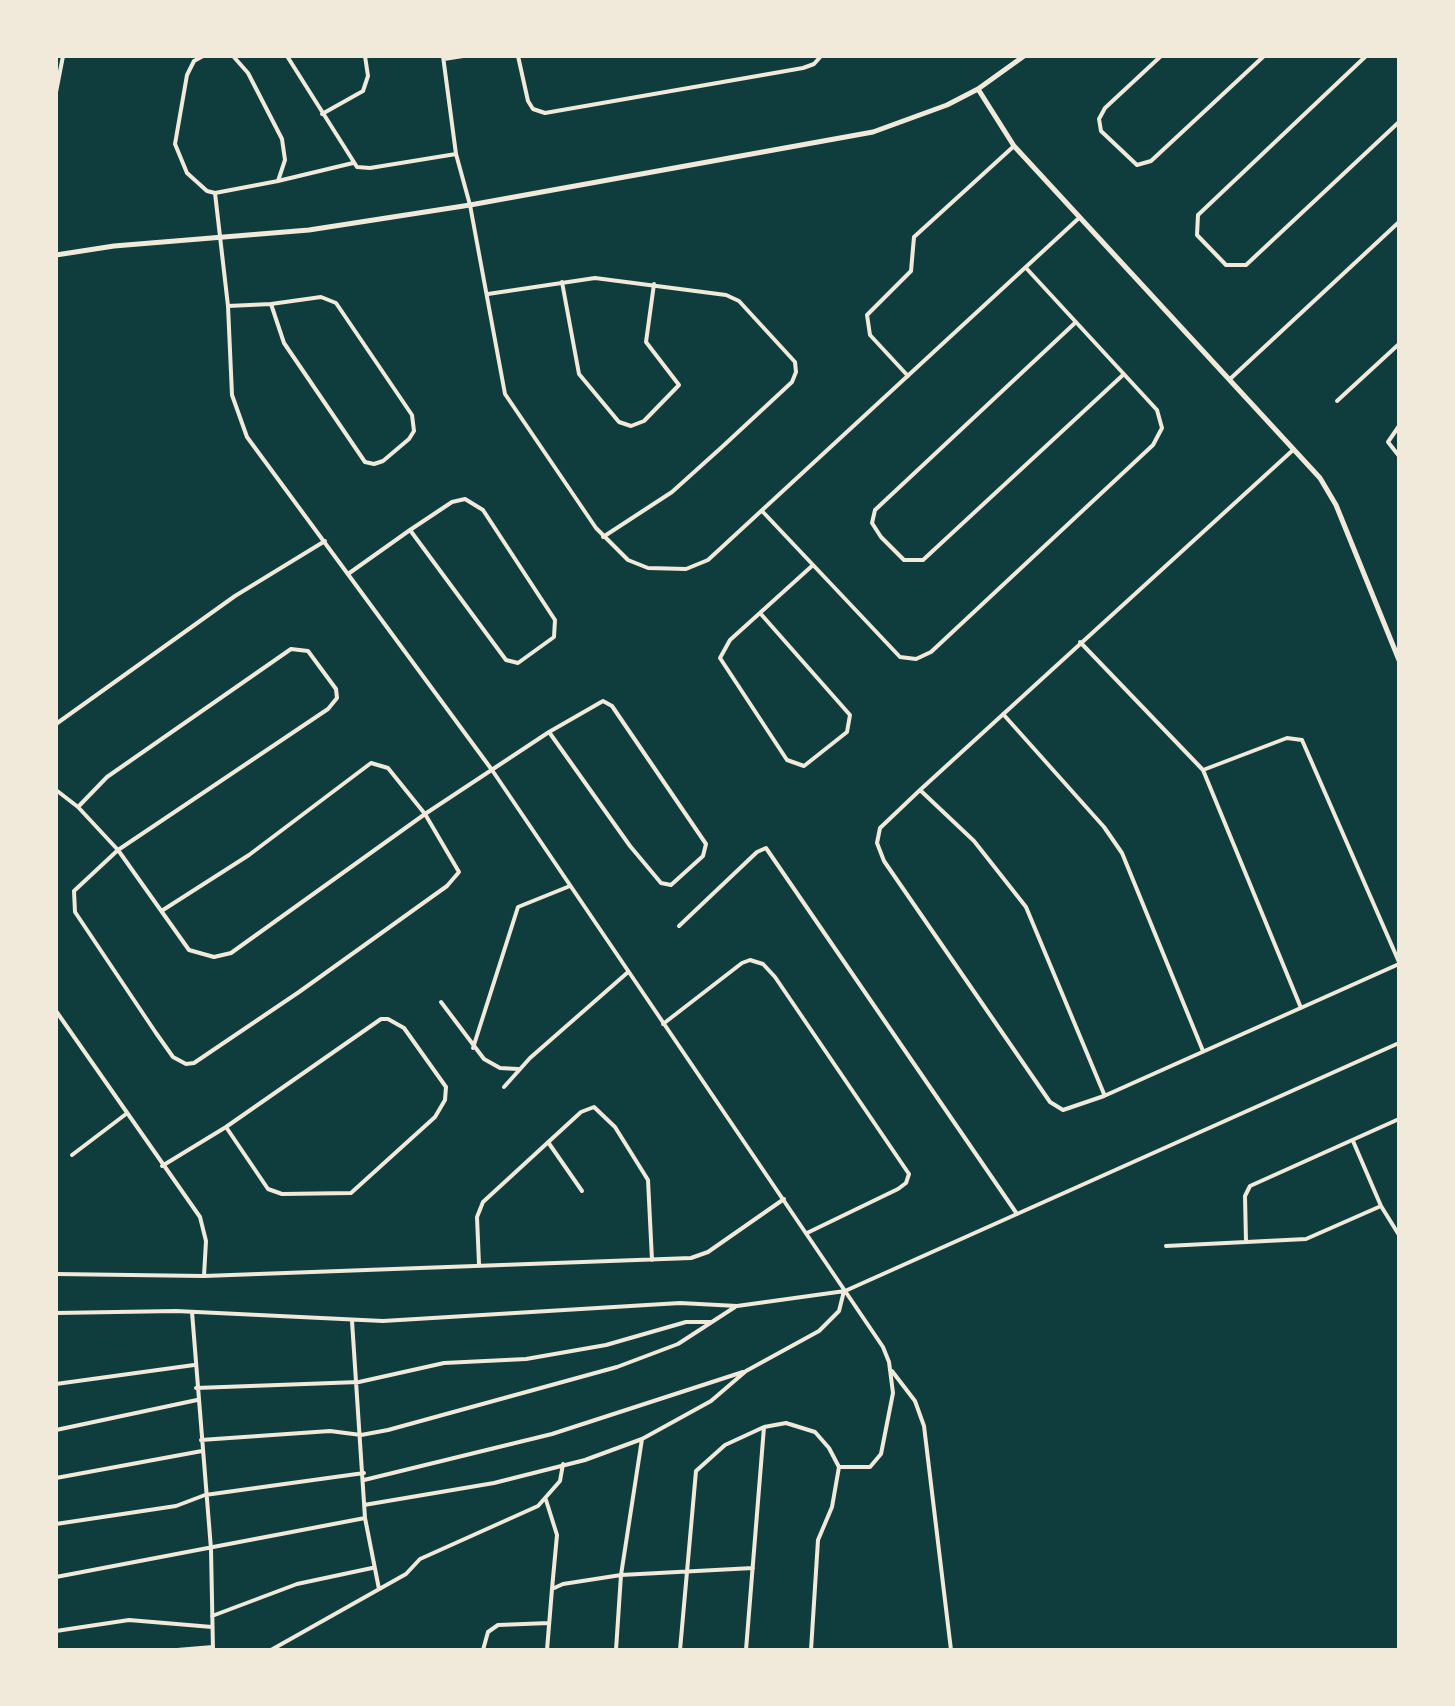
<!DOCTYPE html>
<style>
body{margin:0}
#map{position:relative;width:1455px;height:1706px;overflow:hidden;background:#0f3d3e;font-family:Inter,sans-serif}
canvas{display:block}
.frame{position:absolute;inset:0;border:58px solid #f1e9da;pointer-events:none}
</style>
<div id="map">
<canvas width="1455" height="1706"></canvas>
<div class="frame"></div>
</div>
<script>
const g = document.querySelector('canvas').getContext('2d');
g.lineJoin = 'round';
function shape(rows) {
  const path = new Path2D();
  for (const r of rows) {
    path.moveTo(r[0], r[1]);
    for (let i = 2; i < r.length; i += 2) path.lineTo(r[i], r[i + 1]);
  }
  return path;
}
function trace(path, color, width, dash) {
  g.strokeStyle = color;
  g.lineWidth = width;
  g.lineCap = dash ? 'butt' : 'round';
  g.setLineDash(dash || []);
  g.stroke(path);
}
trace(shape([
 [203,56,194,61,187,75,175,144,187,173,207,191,215,193,278,181,353,163],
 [233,56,248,73,282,139,285,160,278,181],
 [287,56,357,167,370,168,456,154],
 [443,56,456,154,470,205,505,394,596,528,628,560,648,568,686,569,708,560,1079,218],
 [518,56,528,101,533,109,545,113,803,68,814,64,821,56],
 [1161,56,1105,108,1099,119,1101,131,1137,165,1151,161,1264,56],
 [1366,56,1198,215,1197,235,1226,265,1246,265,1399,122],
 [444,59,463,56],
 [56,92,63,56],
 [322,114,363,91,368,76,365,56],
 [215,193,228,306,232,395,247,437,492,770,883,1347,889,1362,893,1393,881,1454,870,1467,839,1467],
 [562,282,579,374,619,422,631,426,644,421,679,385,646,342,654,284],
 [488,294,595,278,726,295,739,301,795,362,796,372,792,382,722,447,672,492,603,537],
 [228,306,271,304,321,297,336,303,412,415,414,431,409,439,383,461,374,464,365,462,284,343,271,304],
 [1076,322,875,510,872,523,881,537,904,560,923,560,1124,374],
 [908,376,870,335,867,315,911,271,914,237,1014,146],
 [1230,379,1399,222],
 [1337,401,1399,344],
 [1399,426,1388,442,1399,456],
 [1293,450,920,790,880,828,877,843,884,861,1050,1102,1063,1110,1104,1096,1399,964],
 [763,512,900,657,916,659,931,652,1153,445,1162,428,1157,410,1027,269],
 [348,574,410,530,452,502,465,499,483,510,555,620,554,637,518,663,506,660,410,530],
 [760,613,850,715,847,732,804,766,787,760,720,658,730,640,813,565],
 [1080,642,1203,770,1301,1008],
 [1003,714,1104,827,1122,853,1203,1051],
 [56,724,235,596,325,541],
 [1203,770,1287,738,1302,740,1399,962],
 [56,790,78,807,118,850,189,950,214,957,231,953,425,814,549,732,603,701,612,706,706,844,703,856,671,885,661,883,630,846,549,732],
 [920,790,974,841,1026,907,1104,1094],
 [78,807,107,777,291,649,308,651,336,689,337,698,328,709,118,850,74,891,75,912,156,1033,173,1057,186,1064,194,1063,299,992,447,886,459,872,425,814,388,768,371,763,249,855,163,910],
 [679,926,757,852,766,848,1017,1214],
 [441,1002,484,1059,500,1068,518,1069],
 [56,1011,200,1217,206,1241,204,1276],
 [663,1024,742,963,750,960,763,964,775,977,909,1174,906,1183,898,1189,807,1233],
 [473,1048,518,907,570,886],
 [504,1087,530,1058,627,973],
 [1353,1141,1381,1206,1399,1235],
 [548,1142,582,1191],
 [72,1155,126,1114],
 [162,1166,226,1127,381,1019,388,1019,404,1028,446,1087,445,1100,435,1117,351,1193,282,1194,268,1189,226,1127],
 [1246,1242,1245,1196,1250,1186,1399,1119],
 [1166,1246,1306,1239,1381,1206],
 [479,1264,477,1217,483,1202,581,1112,594,1107,615,1127,648,1180,652,1260],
 [56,1274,204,1276,691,1258,708,1252,784,1199],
 [192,1312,211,1549,213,1650],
 [56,1313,176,1311,383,1321,680,1303,737,1306,845,1291,1399,1043],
 [352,1321,365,1518,379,1589],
 [892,1371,915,1401,924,1426,951,1650],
 [56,1384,194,1365],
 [196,1388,359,1382,444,1363,526,1359,606,1345,686,1322,710,1322],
 [56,1430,197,1400],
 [201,1440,330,1431,361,1435,388,1430,617,1367,678,1344,735,1307],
 [56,1478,202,1451],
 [364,1480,552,1434,743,1372],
 [546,1500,557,1535,552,1589],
 [364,1505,494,1483,585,1460,642,1439,711,1401,746,1371,819,1331,839,1311,844,1291],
 [56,1524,176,1506,205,1495,364,1473],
 [56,1577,365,1518],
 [212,1616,297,1584,372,1568],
 [56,1631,129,1620,212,1627],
 [177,1650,213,1647],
 [271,1650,406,1574,420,1559,538,1506,560,1481,563,1464],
 [483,1650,488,1632,498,1625,549,1623],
 [547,1650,552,1589,563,1584,621,1575,753,1568],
 [616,1650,621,1575,642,1439],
 [680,1650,696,1471,725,1445,764,1427,786,1423,815,1432,829,1448,839,1467],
 [746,1650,764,1427],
 [811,1650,818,1540,832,1507,839,1467]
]), '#f1e9da', 4);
trace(shape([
 [978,89,1014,146,1320,478,1336,505,1399,660],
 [56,255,114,246,309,230,470,205,873,132,947,105,978,89,1024,56]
]), '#f1e9da', 5);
</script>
